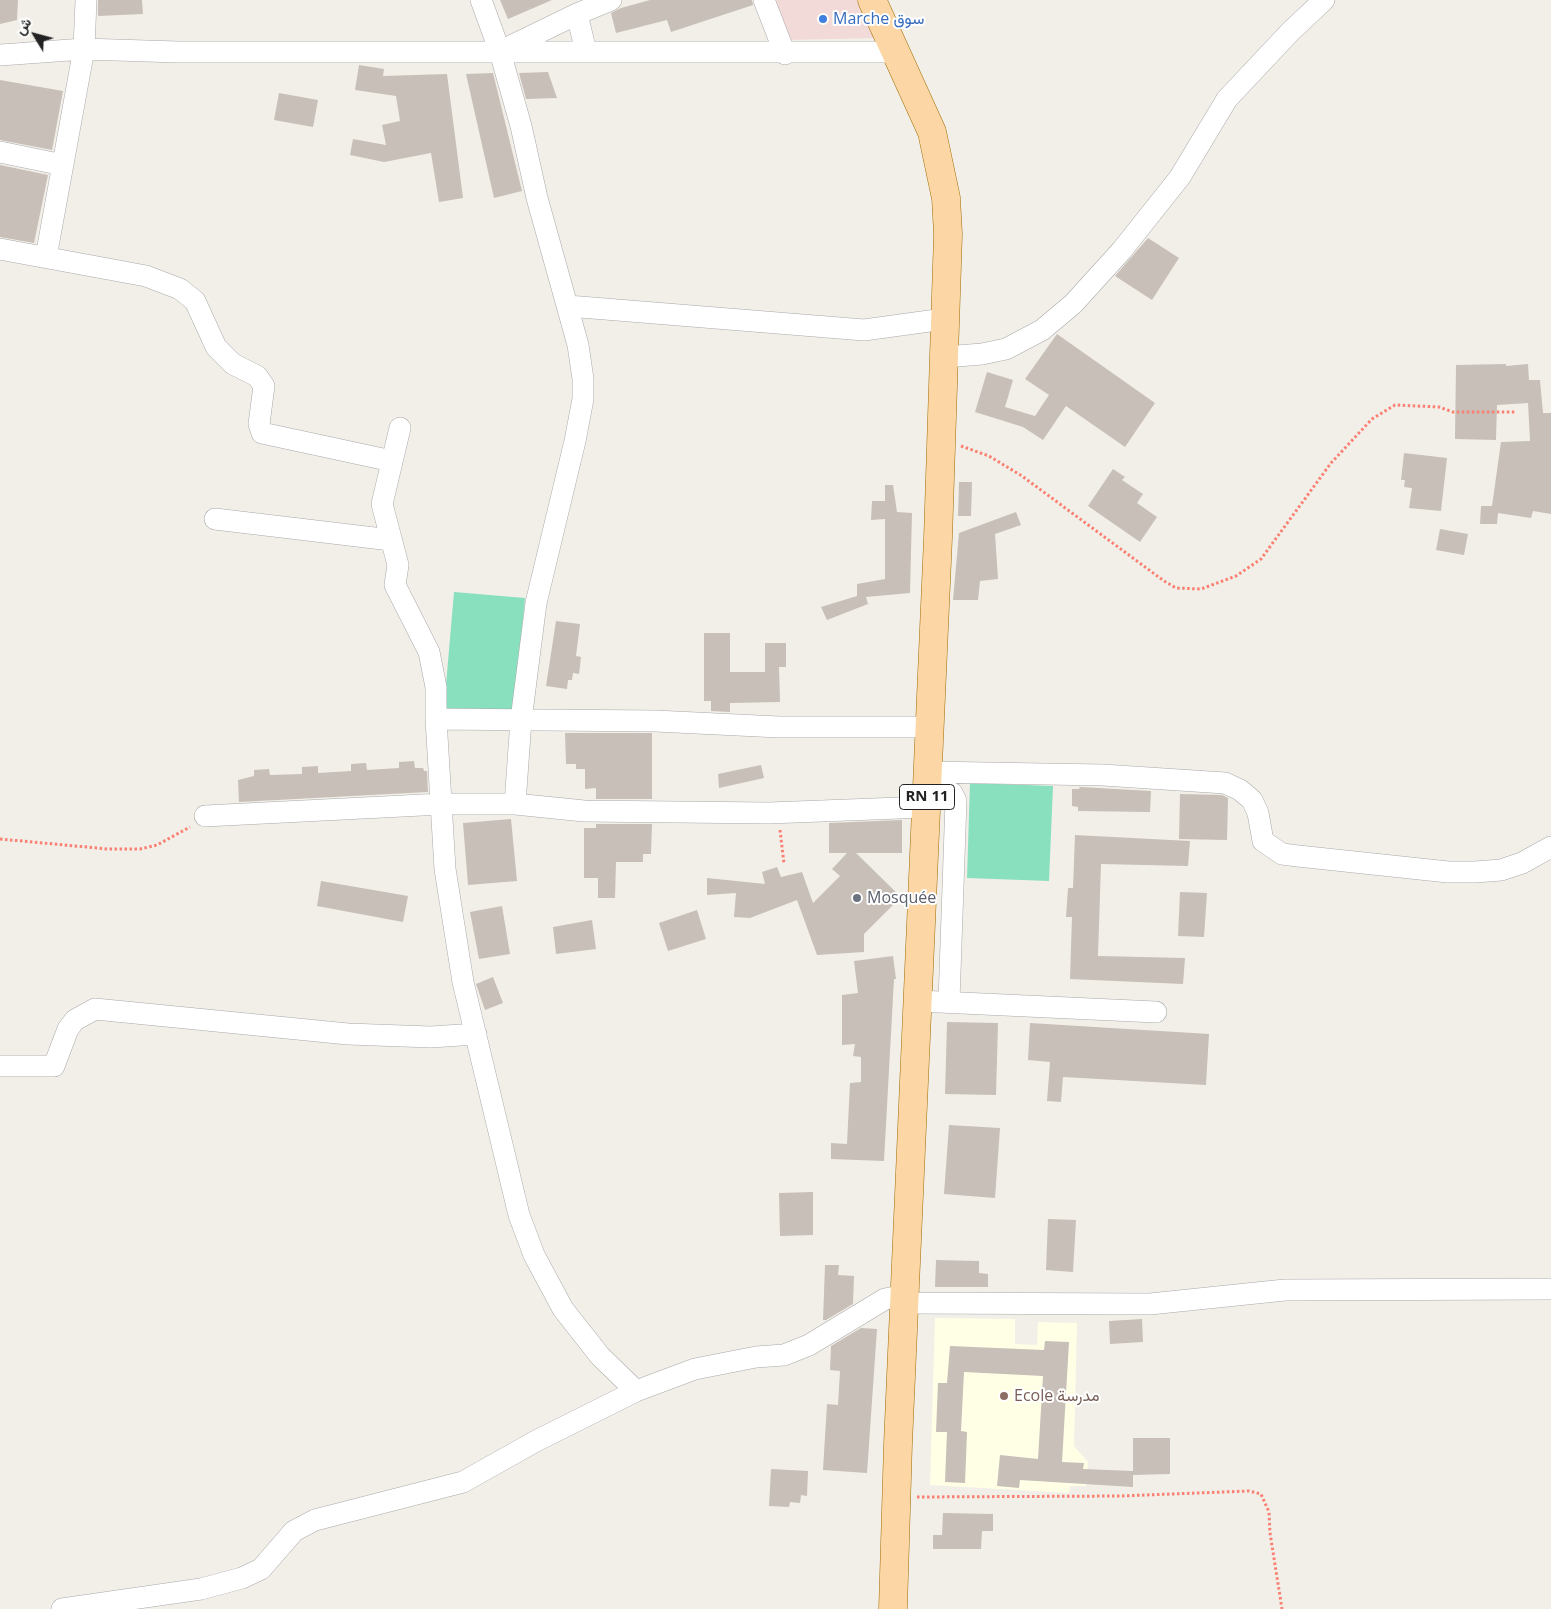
<!DOCTYPE html>
<meta charset="utf-8">
<style>
body{margin:0}
#map{position:relative;width:1551px;height:1609px;overflow:hidden;background:#f2efe9;font-family:"Open Sans",Vazirmatn,sans-serif}
canvas{display:block}
.north{position:absolute;left:10px;top:10px;width:50px;height:50px;-webkit-text-stroke:4px #fff;paint-order:stroke;rotate:307deg;font-size:14px;font-weight:700;line-height:20px;text-align:center;color:#222}
.north::after{content:'';display:block;margin:auto;width:18px;height:22px;background:#222;clip-path:polygon(50% 0,100% 100%,50% 72%,0 100%)}
</style>
<div id="map">
<canvas width="1551" height="1609"></canvas>
<div class="north">ش</div>
</div>
<script>
const g = document.querySelector('canvas').getContext('2d');
g.lineJoin = 'round';
function fill(path, color) {
  g.fillStyle = color;
  g.fill(path, 'evenodd');
}
function shape(rows) {
  const path = new Path2D();
  for (const r of rows) {
    path.moveTo(r[0], r[1]);
    for (let i = 2; i < r.length; i += 2) path.lineTo(r[i], r[i + 1]);
  }
  return path;
}
function trace(path, color, width, dash) {
  g.strokeStyle = color;
  g.lineWidth = width;
  g.lineCap = dash ? 'butt' : 'round';
  g.setLineDash(dash || []);
  g.stroke(path);
}
function write(font, color, halo, rows, align = 'center') {
  g.font = font + ' "Open Sans",Vazirmatn,sans-serif';
  g.lineWidth = 4;
  g.setLineDash([]);
  g.textBaseline = 'middle';
  g.strokeStyle = halo;
  g.fillStyle = color;
  for (const [text, x, y, turn = 0] of rows) {
    g.save();
    g.translate(x, y);
    g.rotate((+turn || 0) * Math.PI / 180);
    g.textAlign = isNaN(turn) ? turn : align;
    if (halo) g.strokeText(text, 0, 0);
    g.fillText(text, 0, 0);
    g.restore();
  }
}
fill(shape([
 [773,0,857,0,875,38,787,40]
]), '#f2dad9');
fill(shape([
 [935,1318,1015,1319,1015,1344,1037,1345,1038,1322,1077,1323,1074,1446,1088,1462,1086,1486,1070,1486,1069,1493,930,1485]
]), '#ffffe5');
fill(shape([
 [454,592,525,598,514,714,444,708],
 [970,783,1053,786,1049,881,967,878]
]), '#88e0be');
fill(shape([
 [0,0,18,0,17,20,0,24],
 [98,0,142,0,143,14,98,16],
 [500,0,552,0,508,19],
 [650,0,752,0,753,5,671,32,667,20,616,33,611,13,621,8],
 [359,65,384,69,383,76,447,74,463,198,439,202,431,153,384,162,350,155,353,139,386,145,382,125,400,121,396,96,355,90],
 [548,72,557,98,526,99,519,73],
 [493,73,522,191,494,198,466,74],
 [0,80,63,91,52,150,0,140],
 [279,93,318,100,313,127,274,120],
 [0,165,48,175,34,243,0,237],
 [1148,238,1179,258,1152,300,1115,276],
 [1057,334,1155,403,1125,447,1066,406,1043,440,1023,427,975,412,987,372,1013,380,1005,407,1035,416,1049,395,1025,379],
 [1506,364,1506,366,1528,364,1529,380,1540,380,1543,413,1551,413,1551,514,1533,511,1531,518,1498,513,1497,524,1480,524,1481,506,1492,506,1501,442,1530,441,1528,403,1497,405,1496,440,1455,439,1456,365],
 [1404,453,1447,458,1441,511,1409,508,1412,488,1404,487,1405,480,1401,480],
 [1113,469,1125,477,1122,480,1143,494,1137,503,1157,517,1140,542,1088,506],
 [959,482,972,482,971,516,958,516],
 [885,485,893,485,897,512,912,513,910,593,866,597,868,604,827,620,821,607,857,596,857,584,885,579,885,519,871,520,872,501,885,501],
 [1016,512,1021,525,995,534,998,579,980,581,978,600,953,600,959,533],
 [1440,529,1468,534,1464,555,1436,550],
 [556,621,580,624,576,656,581,657,579,674,573,673,572,680,568,680,567,689,546,686],
 [704,633,730,633,730,672,765,672,765,643,786,643,786,667,779,667,780,702,730,703,730,712,711,711,711,701,704,701],
 [565,733,652,733,652,799,596,799,596,788,585,789,585,769,576,769,576,764,566,764],
 [414,761,415,768,423,768,424,771,427,771,428,792,239,802,238,780,254,776,254,770,269,769,270,775,302,774,302,767,318,766,318,773,351,771,351,764,366,763,367,770,399,768,399,762],
 [761,765,764,778,719,788,718,774],
 [1080,787,1151,791,1150,812,1078,811,1078,807,1072,806,1072,789,1079,789],
 [1180,794,1222,795,1228,798,1227,840,1179,839],
 [511,819,517,881,468,885,463,823],
 [902,820,902,853,856,853,901,897,864,934,864,952,817,955,797,900,750,918,734,917,736,893,707,895,707,878,765,884,762,872,777,867,781,877,802,872,813,903,840,876,832,869,847,853,829,853,829,823],
 [596,824,652,824,651,854,643,854,643,862,616,862,615,898,598,898,598,878,584,878,584,828,596,828],
 [1075,835,1190,841,1188,866,1101,864,1098,956,1185,958,1183,984,1070,979,1072,917,1066,917,1068,888,1073,888],
 [321,881,408,896,403,922,317,906],
 [1180,892,1207,893,1204,937,1178,936],
 [502,906,510,954,479,959,470,912],
 [697,910,706,939,668,951,659,923],
 [592,920,596,949,556,954,553,927],
 [893,956,896,979,894,979,884,1161,831,1159,831,1143,847,1144,850,1083,861,1082,861,1057,853,1056,855,1044,842,1045,842,995,858,993,854,961],
 [493,977,503,1003,485,1010,476,984],
 [947,1022,998,1023,996,1095,945,1094],
 [1030,1023,1209,1034,1206,1085,1063,1077,1061,1102,1047,1101,1050,1062,1028,1060],
 [949,1125,1000,1128,995,1198,944,1194],
 [813,1192,813,1235,780,1236,779,1193],
 [1048,1219,1076,1220,1073,1272,1046,1270],
 [936,1260,979,1261,979,1273,988,1274,988,1287,935,1287],
 [825,1265,839,1265,838,1275,854,1276,853,1304,826,1320,823,1320],
 [1142,1319,1143,1342,1110,1344,1109,1321],
 [861,1328,877,1329,867,1473,823,1470,827,1404,838,1405,840,1371,830,1370,831,1346],
 [1045,1341,1069,1342,1062,1462,1084,1463,1083,1469,1133,1471,1133,1438,1170,1438,1170,1474,1133,1475,1133,1487,1020,1480,1019,1488,997,1486,1000,1455,1038,1459,1043,1376,964,1372,961,1431,967,1432,965,1483,945,1482,947,1432,936,1432,938,1383,947,1383,950,1346,1044,1350],
 [771,1469,808,1471,807,1496,801,1495,800,1503,790,1502,789,1507,769,1506],
 [943,1513,993,1514,993,1531,982,1531,981,1549,933,1549,933,1535,942,1535]
]), '#c7bfb8');
const minor = shape([
 [764,0,785,54],
 [505,49,577,14],
 [586,52,577,14,611,0],
 [0,55,84,49,178,52,897,52],
 [0,152,63,165],
 [0,249,146,276,180,289,195,301,216,347,233,364,257,376,264,386,259,424,262,433,392,461],
 [46,257,84,49,86,0],
 [568,306,864,330,944,319],
 [945,357,982,354,1006,349,1042,330,1073,304,1122,250,1180,177,1227,99,1291,31,1324,0],
 [400,428,382,504,398,565,395,585,429,652,436,687,436,719,655,721,779,727,930,727],
 [215,519,391,540],
 [436,719,445,869,463,982,519,1215,534,1255,563,1309,600,1356,636,1391],
 [928,772,1103,775,1225,783,1240,790,1252,800,1258,813,1263,841,1282,854,1298,856,1448,872,1475,872,1501,870,1522,863,1551,847],
 [927,788,943,789,952,793,956,801,949,1001],
 [515,804,584,811,769,813,926,807],
 [205,816,442,804,515,804,521,720,536,603,575,441,583,399,583,379,578,345,537,198,521,126,500,52,481,0],
 [918,1001,1156,1012],
 [0,1066,54,1066,68,1029,75,1020,95,1009,348,1034,431,1037,476,1034],
 [904,1303,1150,1304,1285,1290,1551,1289],
 [62,1609,201,1589,242,1578,261,1569,294,1531,315,1520,463,1482,536,1441,636,1391,695,1369,756,1357,784,1355,809,1345,885,1299,905,1295]
]);
const major = shape([
 [872,0,932,132,946,198,948,234,938,538,898,1444,893,1609]
]);
trace(minor, '#a9a9a9', 22);
trace(major, '#a06b00', 29);
trace(shape([
 [961,446,989,456,1022,476,1164,581,1176,588,1201,589,1236,576,1261,559,1331,463,1372,419,1395,405,1439,407,1453,412,1515,412],
 [780,830,784,864],
 [0,839,108,849,140,849,157,845,190,827],
 [917,1497,1120,1496,1249,1491,1261,1494,1269,1512,1270,1533,1282,1609]
]), '#fa8072', 3, [2.5, 2.5]);
trace(minor, '#fff', 21);
trace(major, '#fcd6a4', 28);
for (const [x, y, r, color] of [
 [823,19,5,"#3f7fe0"],
 [857,898,5,"#6b7280"],
 [1004,1396,5,"#8d6e63"]
]) {
  const dot = new Path2D();
  dot.arc(x, y, r, 0, 2 * Math.PI);
  g.fillStyle = color;
  g.fill(dot);
  trace(dot, '#fff', 2);
}
for (const [x, y, w] of [
 [927,797,55]
]) {
  const box = new Path2D();
  box.roundRect(x - w / 2, y - 12.5, w, 25, 4);
  g.fillStyle = '#fff';
  g.fill(box);
  trace(box, '#222', 1);
}
write('bold 15px', '#222', null, [
 ["RN 11",927,797]
]);
write('16px', '#366cbe', '#fff', [
 ["Marche سوق",833,19]
], 'left');
write('16px', '#5b616d', '#fff', [
 ["Mosquée",867,898]
], 'left');
write('16px', '#785e54', '#fff', [
 ["Ecole مدرسة",1014,1396]
], 'left');
</script>
